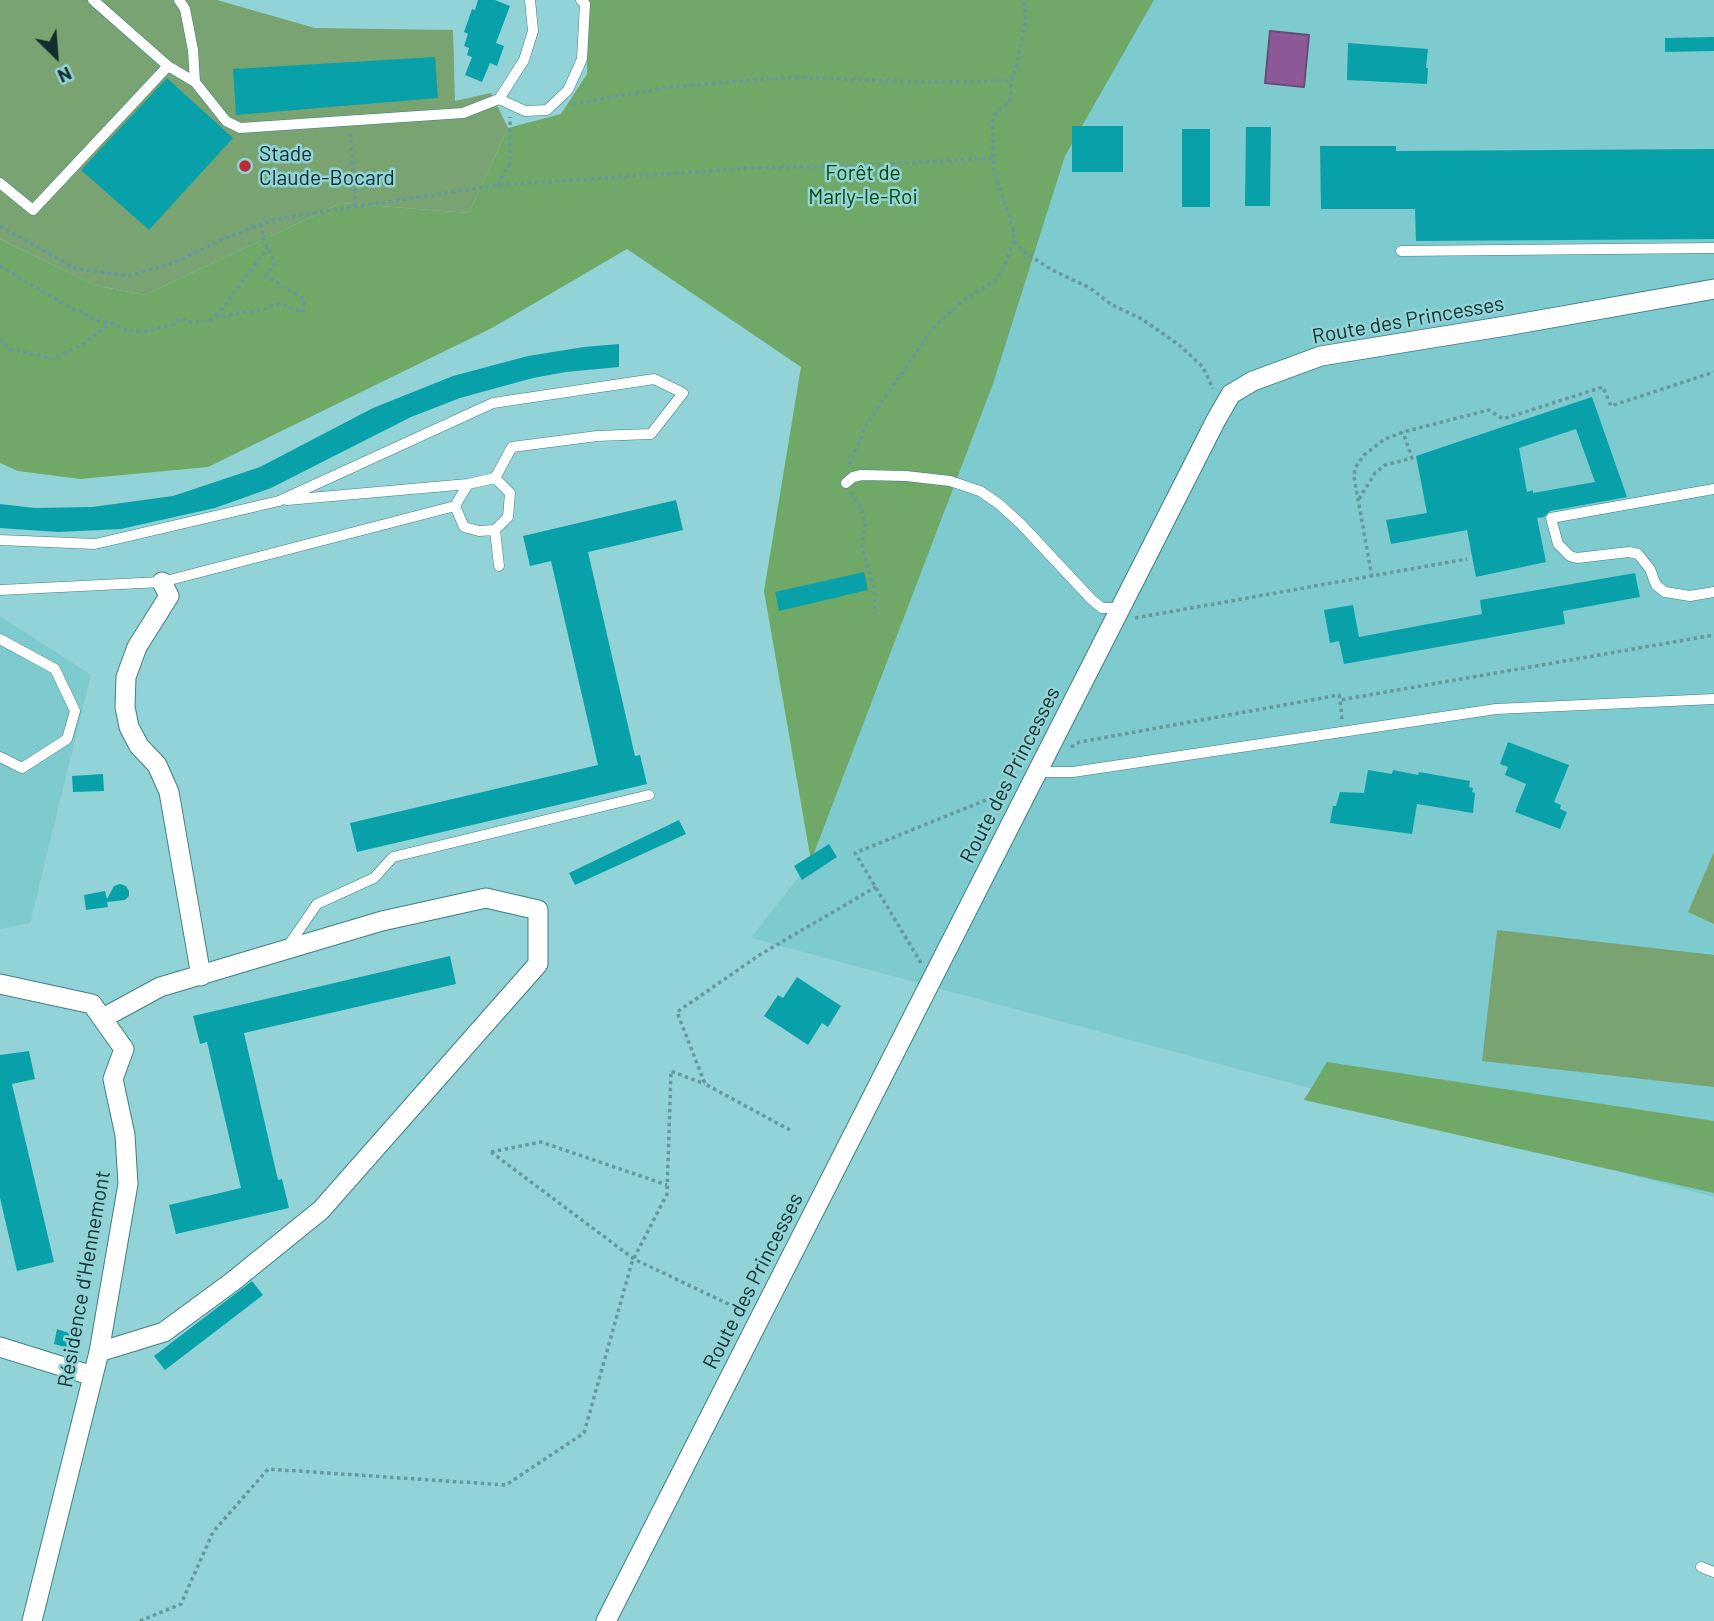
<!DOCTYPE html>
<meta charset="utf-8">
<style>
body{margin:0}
#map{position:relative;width:1714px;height:1621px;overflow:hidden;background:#92d3d7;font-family:Barlow,sans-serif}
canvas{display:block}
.north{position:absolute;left:21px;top:21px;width:70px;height:70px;-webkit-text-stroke:5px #92d3d7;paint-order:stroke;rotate:155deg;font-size:19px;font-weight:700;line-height:28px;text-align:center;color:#112d2e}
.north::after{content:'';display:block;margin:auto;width:24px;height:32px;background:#112d2e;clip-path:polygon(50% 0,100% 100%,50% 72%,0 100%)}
</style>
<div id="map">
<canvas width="1714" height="1621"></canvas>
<div class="north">N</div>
</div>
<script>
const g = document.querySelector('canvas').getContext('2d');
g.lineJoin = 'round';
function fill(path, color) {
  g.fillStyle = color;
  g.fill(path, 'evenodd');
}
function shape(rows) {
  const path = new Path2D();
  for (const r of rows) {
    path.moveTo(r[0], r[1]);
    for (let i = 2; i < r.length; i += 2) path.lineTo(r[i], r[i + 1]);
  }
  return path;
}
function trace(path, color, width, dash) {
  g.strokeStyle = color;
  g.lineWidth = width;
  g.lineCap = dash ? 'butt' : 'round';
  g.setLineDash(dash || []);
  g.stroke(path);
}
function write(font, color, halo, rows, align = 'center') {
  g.font = font + ' Barlow,sans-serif';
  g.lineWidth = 5;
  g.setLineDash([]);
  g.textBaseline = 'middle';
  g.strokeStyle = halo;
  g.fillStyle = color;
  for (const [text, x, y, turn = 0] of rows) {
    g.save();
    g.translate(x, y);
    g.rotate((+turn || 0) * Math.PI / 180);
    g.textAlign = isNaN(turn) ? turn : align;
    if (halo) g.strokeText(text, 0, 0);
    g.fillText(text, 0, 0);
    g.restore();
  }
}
fill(shape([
 [1154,0,1714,0,1714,1197,751,938,811,861,993,384,1065,156],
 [0,616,91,675,30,923,0,929]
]), '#7dcacf');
fill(shape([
 [0,0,217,0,315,28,453,30,455,101,491,93,508,128,469,213,341,203,145,295,94,285,0,239],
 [1714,852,1714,924,1688,912],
 [1497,930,1714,955,1714,1087,1482,1061]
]), '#79a472');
fill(shape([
 [588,0,1154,0,1065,156,993,384,811,861,764,591,801,367,627,249,492,328,208,467,80,479,18,471,0,463,0,239,94,285,145,295,341,203,469,213,508,128,561,114,587,74],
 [1327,1062,1714,1121,1714,1193,1304,1100]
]), '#70a868');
const water = shape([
 [1270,31,1309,35,1304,87,1265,83,1270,31]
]);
fill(water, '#8c5996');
trace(water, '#674c77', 2);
fill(shape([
 [478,0,495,0,510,6,496,43,504,46,497,66,490,63,482,82,465,75,472,57,467,55,469,48,464,46,468,34,464,32,472,9,475,10],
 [1714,37,1714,51,1665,52,1665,38],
 [1348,43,1428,49,1426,68,1428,68,1427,84,1347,80],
 [435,57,438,98,236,115,233,69],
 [167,78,233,138,149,230,81,170],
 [1072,126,1123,126,1123,172,1072,172],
 [1246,127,1271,127,1270,206,1245,206],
 [1182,129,1210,129,1210,207,1182,207],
 [1320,146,1396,146,1396,151,1714,149,1714,239,1416,241,1415,209,1321,209],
 [619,344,619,367,566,372,533,378,460,398,411,417,271,488,215,508,121,529,58,532,0,528,0,504,35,508,92,507,173,496,260,467,373,408,453,376,528,356,584,347],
 [1592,397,1627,497,1550,511,1544,517,1537,518,1546,562,1476,577,1467,530,1391,544,1386,520,1427,513,1416,456],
 [1576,429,1595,482,1533,493,1533,490,1527,492,1519,448],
 [676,500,683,530,588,552,635,756,640,755,647,784,357,852,350,823,598,765,551,561,530,566,523,536],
 [864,572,868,590,779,611,775,592],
 [1635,573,1640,597,1563,611,1565,624,1344,664,1339,641,1330,643,1324,610,1353,605,1359,637,1482,614,1480,600],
 [1508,742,1569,765,1554,802,1561,805,1560,809,1567,812,1560,829,1515,812,1526,784,1505,775,1508,767,1500,764],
 [1368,770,1392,774,1393,770,1418,775,1419,772,1470,781,1469,787,1473,788,1472,792,1475,793,1473,813,1417,804,1412,834,1330,823,1333,806,1336,806,1340,792,1364,793],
 [103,774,104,791,73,792,72,776],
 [679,820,686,834,575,885,569,873],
 [829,844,837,857,802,880,794,866],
 [120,884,126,886,129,891,129,896,125,900,107,902,108,907,86,910,84,895,105,891,107,899,114,886],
 [450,956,456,984,244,1033,278,1180,282,1179,289,1208,176,1234,169,1205,241,1188,207,1042,200,1044,193,1016],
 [797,977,841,1006,828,1027,822,1023,808,1045,764,1016,778,995,783,998],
 [29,1051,35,1079,12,1084,54,1262,17,1271,0,1198,0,1055],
 [252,1281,263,1295,165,1370,154,1356],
 [57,1329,72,1334,69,1348,54,1344]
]), '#09a1a9');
const service = shape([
 [93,0,168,66,195,82,226,121,240,128,463,113,499,99,524,60,533,31,530,0],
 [179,0,185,9,193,50,195,82],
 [499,99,525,111,547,110,568,90,582,59,585,4,581,0],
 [0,183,33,210,168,66],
 [1401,251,1714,248],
 [846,483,853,477,862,475,906,476,950,481,980,491,999,504,1021,524,1092,600,1102,608,1120,608],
 [1714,489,1551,518,1558,544,1570,556,1577,558,1629,552,1638,554,1650,569,1656,585,1665,592,1690,596,1714,592],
 [287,500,468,484],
 [495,530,479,531,464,527,455,506,468,484,495,478,510,493,508,517,495,530,499,566],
 [0,540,95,544,279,501,493,403,654,379,683,393,651,434,597,436,512,447,495,478],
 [0,590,162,582,455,506],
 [0,639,55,669,75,711,67,739,22,768,0,757],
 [1038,772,1073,772,1496,709,1714,699],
 [288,946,317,904,374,878,393,857,649,795],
 [1701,1567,1714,1572]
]);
const minor = shape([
 [162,582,169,596,137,647,126,677,125,707,129,727,139,746,157,765,169,792,201,976],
 [0,984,92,1004,124,1049,113,1079,125,1135,128,1184,99,1352,32,1621],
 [0,1347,93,1376],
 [99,1352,164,1332,232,1282,321,1210,538,964,538,910,486,898,382,921,160,987,103,1018],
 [606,1621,1216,420,1231,394,1253,381,1321,356,1506,326,1714,289]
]);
trace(service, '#3e7f83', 11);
trace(minor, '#3e7f83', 21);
trace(shape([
 [573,104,670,87,791,77,924,82,1011,81],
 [350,133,356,206],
 [498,185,510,163,510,117],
 [0,226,74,268,128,276,174,263,221,240,275,219,498,185,753,168,857,166,993,158],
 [1014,241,1027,254,1052,270,1090,288,1112,305,1142,319,1179,345,1203,367,1213,389],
 [0,266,74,310,82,311,90,318,117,325,127,331,147,331,174,324,180,318,188,322,209,321,216,317,265,309,274,304,284,305,303,312,304,299,266,276,275,263,263,238,261,224],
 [216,316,268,248],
 [0,339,9,349,53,359,80,346,111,323],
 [849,465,868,422,933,328,964,300,995,281,1004,267,1014,241,1013,229,994,170,992,122,997,111,1009,102,1011,98,1011,81,1016,69,1026,18,1024,0],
 [851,492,862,509,865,522,862,546,874,588,875,614],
 [1359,499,1375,473,1385,465,1412,458,1403,432],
 [1372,577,1354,477,1355,468,1364,455,1385,439,1403,432,1489,410,1503,419,1603,387,1611,406,1714,372],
 [1135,618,1467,559],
 [1342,719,1340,700,1714,635],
 [1071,747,1080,742,1339,695,1340,700],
 [921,963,855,853,1008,791],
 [790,1130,705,1084,677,1012,761,954,876,887],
 [491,1152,634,1259,743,1311],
 [491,1152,541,1142,667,1185],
 [140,1621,181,1604,213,1532,268,1469,506,1485,584,1433,632,1262,667,1194,671,1071,705,1084]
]), '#65999c', 3.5, [3.5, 3.5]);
trace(service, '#fff', 10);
trace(minor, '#fff', 19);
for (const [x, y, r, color] of [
 [245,166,7,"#bb2a39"]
]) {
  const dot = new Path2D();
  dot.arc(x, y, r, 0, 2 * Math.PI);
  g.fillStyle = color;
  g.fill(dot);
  trace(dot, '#92d3d7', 2.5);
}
write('21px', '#112d2e', '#92d3d7', [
 ["Stade",259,154],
 ["Claude-Bocard",259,178]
], 'left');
write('21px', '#094400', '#92d3d7', [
 ["Forêt de",863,173],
 ["Marly-le-Roi",863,197]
]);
write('21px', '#112d2e', '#92d3d7', [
 ["Route des Princesses",1408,320,-10],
 ["Route des Princesses",1010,775,-63],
 ["Résidence d'Hennemont",84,1279,-80],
 ["Route des Princesses",753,1281,-63]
]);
</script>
